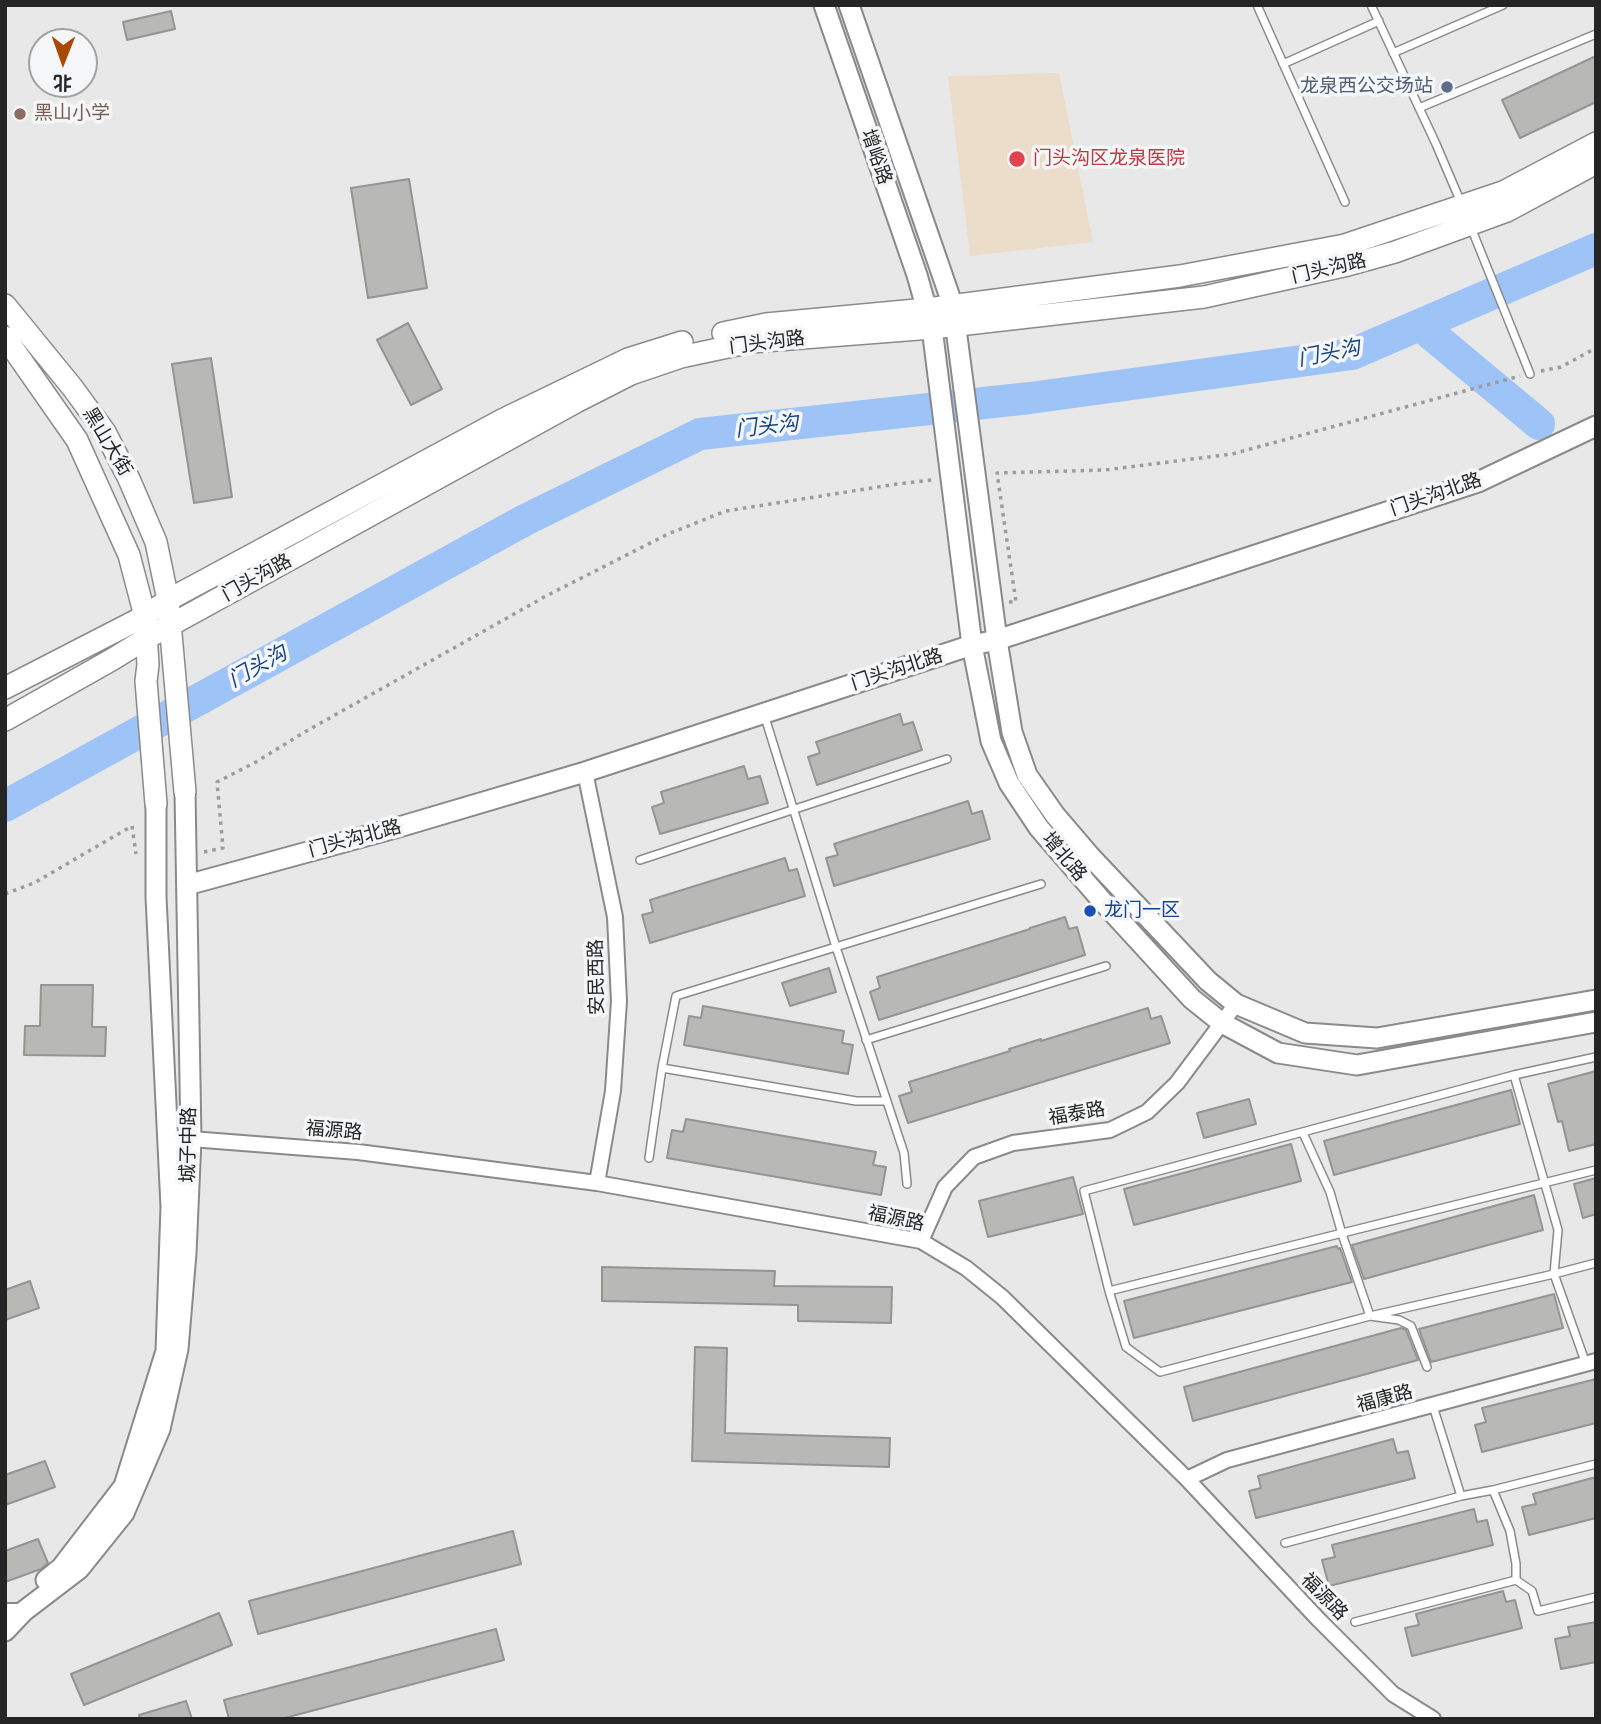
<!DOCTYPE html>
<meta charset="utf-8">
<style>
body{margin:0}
#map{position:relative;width:1601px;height:1724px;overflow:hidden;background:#e8e8e9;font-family:Karla,"Noto Sans SC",sans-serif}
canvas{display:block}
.frame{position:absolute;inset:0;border:7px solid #252525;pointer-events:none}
.north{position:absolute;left:28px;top:28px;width:70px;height:70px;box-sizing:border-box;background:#f5f6f7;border:2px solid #a2a2a3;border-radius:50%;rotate:181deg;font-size:19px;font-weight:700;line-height:28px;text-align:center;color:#252525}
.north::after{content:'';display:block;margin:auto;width:24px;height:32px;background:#aa4806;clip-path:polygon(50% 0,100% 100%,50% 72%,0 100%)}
</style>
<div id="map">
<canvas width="1601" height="1724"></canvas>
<div class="frame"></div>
<div class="north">北</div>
</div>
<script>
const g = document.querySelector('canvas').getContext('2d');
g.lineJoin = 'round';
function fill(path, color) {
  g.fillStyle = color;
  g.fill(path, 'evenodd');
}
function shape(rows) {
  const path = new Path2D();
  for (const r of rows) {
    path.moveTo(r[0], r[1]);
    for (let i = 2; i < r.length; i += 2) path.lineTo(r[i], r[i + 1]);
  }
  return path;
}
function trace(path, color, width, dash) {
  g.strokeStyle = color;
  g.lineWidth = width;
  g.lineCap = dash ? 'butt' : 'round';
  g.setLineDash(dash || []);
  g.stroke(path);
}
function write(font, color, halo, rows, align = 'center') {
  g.font = font + ' Karla,"Noto Sans SC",sans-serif';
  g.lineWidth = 7;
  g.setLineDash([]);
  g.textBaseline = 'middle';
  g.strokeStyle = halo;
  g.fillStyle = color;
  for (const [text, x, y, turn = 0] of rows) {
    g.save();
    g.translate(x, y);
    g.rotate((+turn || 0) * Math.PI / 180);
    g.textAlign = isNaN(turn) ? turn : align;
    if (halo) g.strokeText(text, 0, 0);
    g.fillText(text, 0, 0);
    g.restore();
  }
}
fill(shape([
 [1059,73,1093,242,970,256,948,76]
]), '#ecdcca');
trace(shape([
 [1420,325,1539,424],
 [5,806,525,520,700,434,1030,398,1352,354,1596,249]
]), '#9ec3f7', 32);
const building = shape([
 [171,11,175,29,127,40,123,22,171,11],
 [1596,56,1596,102,1520,138,1502,100,1596,56],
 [409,179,427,288,368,298,351,188,409,179],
 [408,323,442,389,411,405,377,340,408,323],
 [211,358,232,497,194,503,172,364,211,358],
 [900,714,903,725,913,722,922,750,817,785,808,757,820,753,816,742,900,714],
 [744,766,748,779,760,776,768,803,660,834,652,807,664,803,661,792,744,766],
 [968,801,972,814,982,811,990,839,834,886,826,858,838,855,834,844,968,801],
 [785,858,789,871,797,869,805,896,650,943,642,915,653,912,650,900,785,858],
 [1065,917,1069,929,1077,927,1085,955,879,1020,870,992,880,988,877,977,1030,929,1030,928,1065,917],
 [829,968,836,992,790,1006,782,983,829,968],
 [41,985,93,985,92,1027,106,1027,105,1056,24,1055,25,1026,40,1026,41,985],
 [703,1006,844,1031,842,1043,853,1045,848,1074,684,1045,689,1016,701,1018,703,1006],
 [1148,1008,1151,1019,1161,1016,1170,1043,908,1123,899,1096,912,1092,909,1082,1010,1051,1009,1049,1041,1039,1041,1041,1148,1008],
 [1596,1071,1596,1144,1569,1151,1562,1121,1558,1122,1548,1084,1596,1071],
 [1511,1090,1520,1124,1334,1175,1324,1141,1511,1090],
 [1249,1099,1256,1124,1204,1138,1197,1113,1249,1099],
 [686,1119,876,1152,873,1165,886,1167,881,1195,667,1158,672,1130,683,1132,686,1119],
 [1291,1144,1301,1181,1134,1225,1124,1189,1291,1144],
 [1073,1177,1083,1214,988,1237,979,1201,1073,1177],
 [1596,1178,1596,1214,1583,1218,1574,1184,1596,1178],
 [1534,1195,1543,1230,1364,1279,1352,1245,1534,1195],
 [1337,1246,1338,1249,1340,1248,1352,1282,1134,1338,1124,1301,1337,1246],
 [602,1267,775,1271,774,1286,892,1287,891,1323,798,1321,798,1305,602,1301,602,1267],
 [30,1281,39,1308,5,1320,5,1290,30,1281],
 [1554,1294,1563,1328,1431,1362,1419,1329,1554,1294],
 [1401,1328,1406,1330,1418,1360,1193,1421,1184,1387,1401,1328],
 [695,1347,727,1348,725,1433,890,1438,889,1467,692,1461,695,1347],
 [1596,1379,1596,1423,1482,1452,1475,1425,1486,1422,1482,1408,1596,1379],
 [1393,1439,1397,1453,1408,1451,1415,1478,1256,1518,1249,1491,1261,1488,1258,1476,1393,1439],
 [45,1461,55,1487,5,1505,5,1475,45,1461],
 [1596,1477,1596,1518,1529,1535,1522,1507,1536,1504,1533,1494,1596,1477],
 [1474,1509,1477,1522,1487,1520,1493,1545,1329,1586,1322,1560,1335,1557,1332,1545,1474,1509],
 [513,1531,521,1564,258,1634,249,1601,513,1531],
 [38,1539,48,1563,41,1569,5,1582,5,1551,38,1539],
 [1503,1591,1506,1602,1515,1600,1522,1628,1412,1656,1405,1628,1419,1625,1416,1614,1503,1591],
 [219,1613,232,1645,84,1705,71,1674,219,1613],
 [1596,1622,1596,1662,1561,1669,1555,1639,1570,1636,1568,1627,1596,1622],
 [496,1629,504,1660,281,1719,229,1719,224,1700,496,1629],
 [186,1701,192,1719,140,1719,139,1715,186,1701]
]);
fill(building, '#b8b8b7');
trace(building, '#959493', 2);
const service = shape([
 [1257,5,1345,202],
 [1371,5,1436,144,1462,205],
 [1393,53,1503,5],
 [1283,64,1379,21],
 [1419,108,1596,34],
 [1470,225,1530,374],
 [764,714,836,947,904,1153,907,1184],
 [640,860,947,759],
 [866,1040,1106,966],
 [1596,1057,1514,1075,1084,1191,1109,1291,1126,1347,1160,1372,1370,1316,1554,1274,1596,1263],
 [662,1068,856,1101,885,1101],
 [1514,1075,1558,1230,1554,1274,1586,1364],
 [1303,1133,1330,1192,1342,1234,1370,1316,1399,1320,1411,1326,1427,1367],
 [649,1158,662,1068,676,996,1041,884],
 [1109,1291,1596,1170],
 [1433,1406,1461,1496],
 [1493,1490,1596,1464],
 [1285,1543,1461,1496,1493,1490,1510,1531,1516,1564,1516,1580],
 [1355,1622,1516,1580,1532,1591,1538,1611,1596,1597]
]);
const minor = shape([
 [585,772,615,917,619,1001,613,1091,597,1183],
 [167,1139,191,1139,358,1152,597,1183,921,1241,966,1268,1002,1297,1187,1479,1318,1619,1393,1694,1433,1719],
 [921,1241,945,1187,974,1157,1013,1143,1110,1130,1147,1112,1177,1083,1236,1004],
 [1187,1479,1227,1460,1596,1361],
 [5,1611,24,1611]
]);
const tertiary = shape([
 [824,5,917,275,932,328,972,645,991,741,1009,783,1039,828,1103,902,1192,999,1222,1023,1278,1053,1357,1065,1596,1022],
 [849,5,953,306,997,640,1012,732,1027,775,1055,815,1090,856,1208,981,1236,1004,1305,1033,1377,1038,1596,1000],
 [187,885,399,827,585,772,972,645,997,640,1478,482,1596,426],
 [46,1580,61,1568,124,1486,166,1351,171,1207,156,897,156,804],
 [5,1631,24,1611,79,1569,124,1513,160,1429,178,1349,186,1253,191,1139,185,792]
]);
const secondary = shape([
 [5,305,72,387,105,432,129,479,156,542,168,600,185,792],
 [723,333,766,324,927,309,1180,276,1345,245,1503,192,1596,143],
 [5,337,77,440,129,555,145,616,148,665,146,681,156,804],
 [5,688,145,616,168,600,502,420,628,359,682,342],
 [5,720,113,659,147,638,576,402,631,374,681,357,751,342,932,328,1204,297,1348,265,1395,252,1507,211,1596,163]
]);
trace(service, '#8a8a8b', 10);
trace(minor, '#8a8a8b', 18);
trace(tertiary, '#8a8a8b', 23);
trace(secondary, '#8a8a8b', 24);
trace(shape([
 [1541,371,1561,367,1596,348],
 [1009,602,1016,602,997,473,1105,470,1232,454,1520,376],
 [204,852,223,848,217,782,256,762,303,733,546,596,668,534,726,511,897,484,932,480],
 [5,894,34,883,132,826,136,854]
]), '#9c9c9d', 3.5, [3.5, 5]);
trace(service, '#fff', 7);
trace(minor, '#fff', 14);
trace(tertiary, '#fff', 19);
trace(secondary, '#fff', 21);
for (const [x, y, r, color] of [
 [1447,87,7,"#5c6f8a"],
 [20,114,7,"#8d6e63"],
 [1017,159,9,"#e0444e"],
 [1090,911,7,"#1a4fb4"]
]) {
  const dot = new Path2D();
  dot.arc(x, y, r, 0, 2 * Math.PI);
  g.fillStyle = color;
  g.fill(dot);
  trace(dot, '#f5f6f7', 2.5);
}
write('19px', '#4e5e75', '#f5f6f7', [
 ["龙泉西公交场站",1433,87]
], 'right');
write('19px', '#785e54', '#f5f6f7', [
 ["黑山小学",34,114]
], 'left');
write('19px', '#252525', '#f5f6f7', [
 ["增峪路",876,157,71],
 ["门头沟路",1329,269,-13],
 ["门头沟路",767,343,-7],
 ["黑山大街",107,442,59],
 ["门头沟北路",1436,495,-19],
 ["门头沟路",257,578,-29],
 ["门头沟北路",897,670,-18],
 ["门头沟北路",355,839,-15],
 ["增北路",1064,857,50],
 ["安民西路",597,977,-91],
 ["福泰路",1077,1114,-10],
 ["福源路",334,1131,5],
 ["城子中路",189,1145,-89],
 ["福源路",896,1219,12],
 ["福康路",1385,1399,-15],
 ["福源路",1324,1597,46]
]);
write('19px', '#be3a42', '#f5f6f7', [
 ["门头沟区龙泉医院",1033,159]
], 'left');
write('19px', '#164399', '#f5f6f7', [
 ["龙门一区",1104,911]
], 'left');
write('italic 21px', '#164482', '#f5f6f7', [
 ["门头沟",1329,354,-11],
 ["门头沟",767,427,-6],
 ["门头沟",258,667,-29]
]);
</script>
